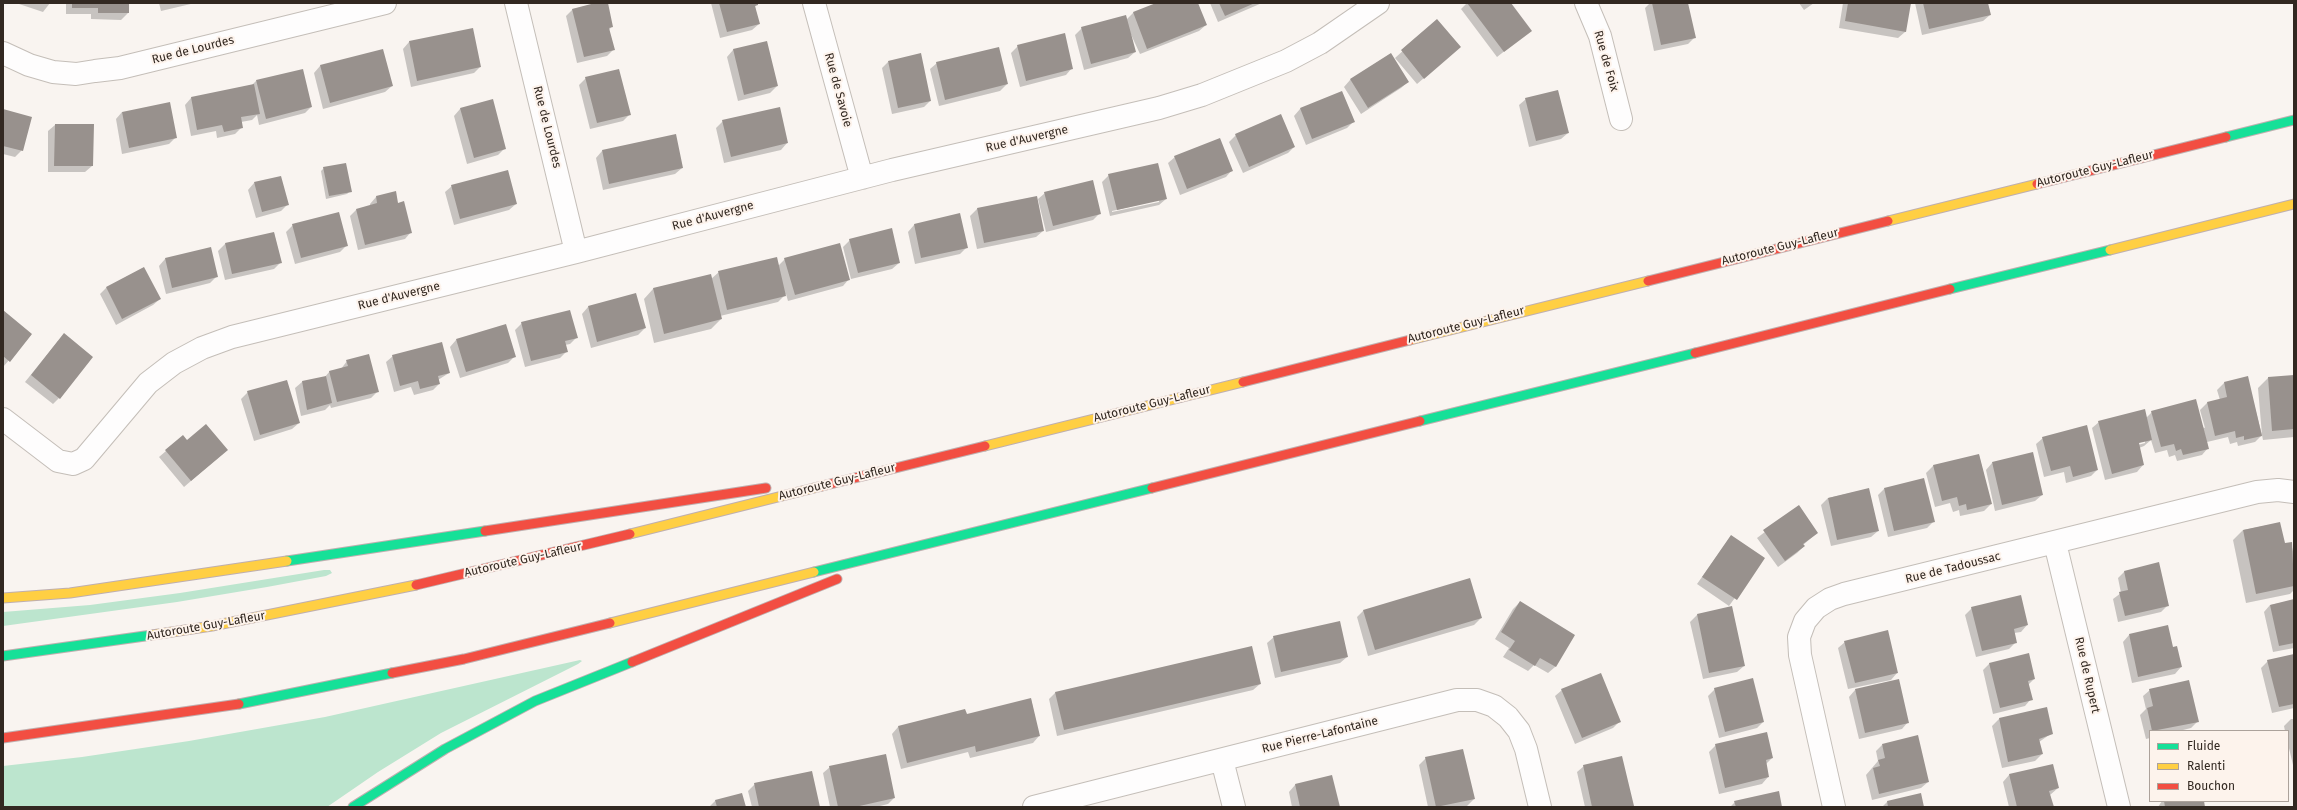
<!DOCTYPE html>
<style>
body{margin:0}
#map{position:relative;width:2297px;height:810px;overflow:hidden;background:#f9f4f0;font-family:"Fira Sans",sans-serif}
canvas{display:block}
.frame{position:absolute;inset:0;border:4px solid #322821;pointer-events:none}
.legend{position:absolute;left:2149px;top:730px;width:140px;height:72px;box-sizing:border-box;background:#fdf3ec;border:1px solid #aca29b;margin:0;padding:5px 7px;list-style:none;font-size:12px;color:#322821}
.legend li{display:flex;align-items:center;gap:8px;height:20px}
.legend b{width:20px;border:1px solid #aca29b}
</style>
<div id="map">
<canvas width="2297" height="810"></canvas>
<div class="frame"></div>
<ul class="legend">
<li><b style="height:5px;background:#16e098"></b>Fluide</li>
<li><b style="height:5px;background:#ffcf43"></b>Ralenti</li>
<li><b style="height:5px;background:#f24e42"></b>Bouchon</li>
</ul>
</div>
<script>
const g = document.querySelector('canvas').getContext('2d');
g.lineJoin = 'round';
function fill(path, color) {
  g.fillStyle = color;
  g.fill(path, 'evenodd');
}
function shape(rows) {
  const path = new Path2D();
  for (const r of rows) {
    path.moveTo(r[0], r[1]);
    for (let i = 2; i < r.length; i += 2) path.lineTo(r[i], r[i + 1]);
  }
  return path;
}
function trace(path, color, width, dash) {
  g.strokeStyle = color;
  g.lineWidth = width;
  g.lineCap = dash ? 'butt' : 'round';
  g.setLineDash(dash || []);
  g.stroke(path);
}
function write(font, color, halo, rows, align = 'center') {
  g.font = font + ' "Fira Sans",sans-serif';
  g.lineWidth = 4;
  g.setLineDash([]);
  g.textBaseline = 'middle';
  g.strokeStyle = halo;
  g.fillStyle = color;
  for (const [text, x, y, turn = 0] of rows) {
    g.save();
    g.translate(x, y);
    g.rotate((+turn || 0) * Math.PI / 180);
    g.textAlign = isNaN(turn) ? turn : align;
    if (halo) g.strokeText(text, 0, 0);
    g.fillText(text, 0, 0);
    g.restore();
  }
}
fill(shape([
 [324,570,330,570,332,573,326,576,267,587,177,602,3,626,3,612,90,605,180,593],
 [580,660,582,661,578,664,441,733,378,772,327,807,3,807,3,766,82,757,189,741,325,717]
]), '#bce5ce');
fill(shape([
 [16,3,50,3,43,12],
 [66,3,128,3,128,13,121,20,91,19,91,14,66,14],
 [159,3,195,3,161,11],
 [599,3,607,3,612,26,609,30,614,49,607,56,577,63,566,16,573,9],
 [711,3,757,3,755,7,759,24,752,30,720,38],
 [1158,3,1197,3,1206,25,1199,31,1140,54,1128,28,1135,52,1128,58,1084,70,1075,35,1082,28,1126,20,1133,13],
 [1210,3,1262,3,1218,22],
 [1467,3,1510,3,1530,31,1497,57,1461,9],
 [1650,3,1687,3,1695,37,1688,44,1654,51,1645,8],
 [1799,3,1814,3,1804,10],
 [1843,3,1910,3,1905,32,1898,38,1839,28],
 [1915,3,1987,3,1990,15,1983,21,1922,35],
 [1437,20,1453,53,1417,84,1395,58],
 [472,29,480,67,474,73,411,87,403,49,409,42],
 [766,42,777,86,770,93,738,101,727,57,733,50],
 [1018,46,1072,68,1066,75,1020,87,1011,53],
 [382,50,392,86,385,92,323,109,314,73,320,66],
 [1390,54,1408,82,1401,88,1361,114,1344,87,1350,80],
 [888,62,930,101,924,107,892,114,882,68],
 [937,63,1007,84,1000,91,939,106,930,69],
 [586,78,630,114,623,121,590,129,579,85],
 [256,81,311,107,305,113,259,125,257,115,252,120,241,122,242,127,235,134,217,138,216,131,191,136,185,105,191,98,252,85],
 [1342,92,1354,121,1347,128,1306,145,1294,116,1300,109],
 [1526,99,1568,133,1561,139,1529,147,1519,105],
 [492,100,505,148,498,155,467,164,454,116,460,109],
 [3,110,22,150,15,157,3,154],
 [122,112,176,137,169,144,122,154,116,119],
 [723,121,787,143,781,150,724,163,716,128],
 [55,125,92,166,85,172,48,172,48,131],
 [1236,135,1294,147,1288,153,1243,173,1229,142],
 [602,151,682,168,675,174,603,190,596,158],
 [1175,157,1232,170,1226,177,1180,195,1168,163],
 [324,168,350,191,347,194,326,199,321,171],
 [1109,175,1166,199,1159,205,1110,216,1102,182],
 [1159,200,1159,202,1112,212,1112,211],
 [254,183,288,204,281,211,256,218,248,190],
 [452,186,516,204,509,210,454,225,445,192],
 [1045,193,1100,213,1093,220,1046,232,1038,199],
 [376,197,398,204,411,232,405,239,358,250,350,216,356,210,370,206,370,204],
 [1036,197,1043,231,1036,237,977,249,970,216,977,209],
 [959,214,967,247,960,254,915,264,908,232,914,225],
 [293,225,347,245,340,252,295,264,286,232],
 [274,233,281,262,274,269,225,280,218,251,225,244],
 [850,240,899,263,892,269,851,279,843,247],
 [165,259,217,276,210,283,166,294,159,266],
 [785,259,849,279,843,286,788,301,786,294,778,302,720,316,721,319,711,329,654,343,644,299,653,289,711,279,719,272,778,266],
 [143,268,160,299,153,305,116,325,100,294,106,288],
 [588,307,645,328,638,335,591,348,582,314],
 [3,311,31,335,3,367],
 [522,323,576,338,570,344,565,345,567,351,560,358,525,367,515,330],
 [456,340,514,357,508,363,460,378,450,347],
 [58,341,59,398,53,404,25,382],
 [393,356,449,373,438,380,439,384,433,390,414,395,411,387,394,392,386,362],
 [347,361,378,391,371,398,331,408,330,405,325,410,301,416,295,388,302,382,324,378,330,371,341,369],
 [2294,376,2294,437,2263,440,2262,435,2255,442,2238,446,2237,442,2230,444,2228,437,2207,442,2208,448,2202,455,2177,461,2175,455,2169,457,2167,450,2155,453,2151,440,2144,446,2139,448,2143,465,2137,472,2105,480,2092,428,2099,422,2146,418,2152,412,2205,428,2200,410,2207,403,2220,400,2217,390,2224,383,2247,377,2262,435,2258,388,2268,378],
 [2145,441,2145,443,2134,446,2134,444],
 [248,392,299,423,292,429,254,441,241,399],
 [2043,438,2097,470,2091,476,2066,483,2064,472,2044,477,2036,444],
 [166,451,220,456,184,487,159,457],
 [1979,455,1991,504,1984,511,1960,516,1959,510,1953,512,1950,503,1935,507,1926,473,1933,466],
 [1992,463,2042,495,2035,501,1995,511,1986,470],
 [1868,489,1878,531,1871,537,1831,546,1821,505,1828,498],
 [1884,489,1934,521,1927,528,1888,537,1878,495],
 [1799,506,1817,533,1803,545,1804,546,1797,553,1778,567,1757,538],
 [2279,523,2284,545,2291,543,2294,556,2294,590,2290,594,2246,603,2233,540,2243,530],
 [1731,536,1763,559,1729,606,1697,584],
 [2158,563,2168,605,2161,612,2118,622,2113,599,2121,593,2118,578,2124,572],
 [2294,600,2294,648,2273,652,2264,612,2270,605],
 [1520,602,1574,636,1555,667,1548,673,1534,665,1528,671,1503,657,1509,648,1495,639,1513,609],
 [1732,608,1744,666,1737,672,1703,679,1690,622,1697,615],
 [1972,608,2027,625,2021,632,2014,633,2016,642,2009,649,1976,657,1965,615],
 [1363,611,1481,618,1474,625,1368,656,1357,617],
 [2129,635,2181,667,2175,674,2132,683,2123,642],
 [1274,637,1347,657,1340,663,1275,678,1267,643],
 [1845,642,1897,673,1891,680,1848,689,1838,648],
 [2294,655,2294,708,2272,713,2261,668,2268,661],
 [1989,664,2034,679,2028,685,2031,699,2025,706,1993,714,1983,670],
 [1260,684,1253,690,1057,736,1049,699,1055,693],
 [1715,689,1763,722,1757,728,1719,738,1708,696],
 [1562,690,1619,722,1613,728,1575,744,1555,696],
 [1855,690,1908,722,1902,729,1859,739,1849,697],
 [2150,690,2198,721,2191,728,2179,731,2150,731,2150,738,2146,739,2140,715,2146,709,2143,696],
 [1031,699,1039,736,1033,743,970,758,968,752,901,769,892,734,898,727,966,715],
 [2046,708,2052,733,2039,742,2042,754,2035,761,2002,768,1992,726,1999,719],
 [2291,719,2294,719,2293,765,2288,744,2288,731,2285,731,2284,726],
 [1716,745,1772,758,1766,764,1768,777,1762,784,1719,794,1709,752],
 [1882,745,1928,782,1921,788,1872,800,1866,775,1878,761,1876,751],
 [1426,758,1474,799,1467,806,1461,807,1428,807,1419,765],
 [1584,766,1633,806,1585,807,1577,772],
 [830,767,894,798,888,804,876,807,830,807,823,773],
 [2009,775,2058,788,2050,795,2053,807,2009,807,2003,782],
 [1331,776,1339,807,1292,807,1289,792,1295,785],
 [755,784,819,807,752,807,748,791],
 [716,800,744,807,709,807],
 [2162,801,2203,801,2204,807,2158,807],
 [1735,802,1781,807,1730,807],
 [1887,802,1923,807,1882,807]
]), '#0003');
fill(shape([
 [72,3,129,3,129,13,98,13,98,8,72,8],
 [595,3,608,3,613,27,609,28,615,50,584,57,572,9],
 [719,3,758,3,758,5,755,6,760,24,727,32],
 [1156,3,1198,3,1207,25,1147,49,1133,12],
 [1219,3,1255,3,1225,16],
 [1467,3,1511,3,1532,31,1504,52],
 [1652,3,1688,3,1696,38,1661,45],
 [1848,3,1911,3,1906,32,1845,21],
 [1923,3,1988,3,1991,15,1929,29],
 [1126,15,1136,52,1091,64,1081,27],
 [1437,19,1461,47,1424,79,1401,50],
 [473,28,481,67,417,81,409,41],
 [1065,33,1073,69,1026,81,1017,45],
 [767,41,778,86,744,95,733,49],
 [999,47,1008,84,945,100,936,62],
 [383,49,393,86,330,103,320,65],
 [921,53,931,101,898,108,888,61],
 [1391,53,1409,82,1368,108,1350,79],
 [303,69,312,107,266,119,256,80],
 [619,69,631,115,597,123,585,77],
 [254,84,260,114,241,117,243,128,224,132,222,125,197,130,191,97],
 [1558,90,1569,133,1536,141,1525,98],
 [1342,91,1355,122,1312,139,1300,108],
 [493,99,506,149,474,158,460,108],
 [170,102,177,138,129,148,122,112],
 [780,107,788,143,731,157,722,120],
 [3,109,32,117,23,151,3,146],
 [1281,114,1295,147,1249,167,1235,134],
 [55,124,94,124,93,166,54,166],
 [676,134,683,168,609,184,602,150],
 [1220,138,1233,171,1187,189,1174,156],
 [346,163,352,192,329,196,323,167],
 [1158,163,1167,199,1117,210,1108,174],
 [508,170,517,204,460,219,451,185],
 [281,176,289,205,262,212,254,182],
 [1093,180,1101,214,1053,226,1044,192],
 [396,191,398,203,404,201,412,233,365,245,356,209,377,203,376,196],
 [1037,196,1044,231,984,243,977,208],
 [339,212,348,246,301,258,292,224],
 [960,213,968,248,921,258,914,224],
 [892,228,900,263,858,273,849,239],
 [274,232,282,263,232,274,225,243],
 [840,243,850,280,795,295,784,258],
 [211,247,218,277,172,288,165,258],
 [777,257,786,296,727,310,718,271],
 [144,267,161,299,122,319,106,287],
 [711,274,722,319,664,334,653,288],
 [636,293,646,328,597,342,588,306],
 [3,310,32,334,10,362,3,356],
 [570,310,578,338,565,341,568,352,531,361,521,322],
 [506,324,516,357,466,372,456,339],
 [64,333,93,357,60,399,31,375],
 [442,342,450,373,438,376,440,384,420,389,418,381,400,386,392,355],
 [369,354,379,392,337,402,329,371,348,366,346,360],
 [2294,375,2294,429,2272,431,2268,377],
 [326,376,332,403,307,410,302,381],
 [2248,376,2262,436,2244,440,2244,436,2236,438,2235,431,2215,436,2207,402,2227,397,2224,382],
 [287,380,300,423,260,435,247,391],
 [2196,399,2209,449,2183,455,2181,449,2176,451,2174,444,2161,447,2151,411],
 [2145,409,2152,440,2139,443,2144,465,2112,474,2098,421],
 [206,424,228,450,191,481,165,450,183,435,187,440],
 [2087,425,2098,470,2073,477,2070,466,2051,471,2042,437],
 [2033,452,2043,495,2002,505,1992,462],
 [1979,454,1992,504,1967,510,1966,504,1959,506,1957,497,1942,501,1933,465],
 [1924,478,1935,522,1894,531,1884,488],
 [1869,488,1879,531,1837,540,1828,498],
 [1799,505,1818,533,1803,544,1805,546,1785,561,1763,530],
 [2280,522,2285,543,2292,542,2294,586,2256,594,2243,530],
 [1731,535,1765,558,1737,600,1702,577],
 [2159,562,2169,606,2125,616,2119,592,2128,590,2124,571],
 [1470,578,1482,618,1375,650,1363,610],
 [2021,595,2028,625,2014,629,2017,643,1982,651,1971,607],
 [2294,599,2294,643,2279,646,2270,605],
 [1520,601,1575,635,1556,667,1540,658,1535,666,1509,650,1515,641,1501,632],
 [1732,606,1745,666,1709,673,1697,614],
 [1340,621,1348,657,1281,672,1273,636],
 [2168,625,2173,647,2177,646,2182,667,2138,677,2129,634],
 [1888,630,1898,673,1855,683,1844,641],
 [1252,646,1261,684,1064,730,1055,692],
 [2029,653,2035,679,2028,681,2033,700,2000,708,1989,663],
 [2294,654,2294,704,2279,707,2267,660],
 [1601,673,1621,722,1582,738,1561,689],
 [1753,678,1764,722,1725,732,1714,688],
 [1899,679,1909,723,1865,733,1855,689],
 [2189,680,2199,722,2152,731,2147,708,2153,706,2149,689],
 [1031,698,1040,736,976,752,975,746,907,763,898,726,965,709,967,714],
 [2047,707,2053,734,2039,739,2043,754,2008,762,1999,718],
 [1767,732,1773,758,1766,760,1769,777,1725,788,1715,744],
 [1918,735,1929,782,1879,794,1873,768,1880,766,1878,760,1885,758,1882,744],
 [1463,749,1475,799,1436,807,1425,757],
 [886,754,895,798,855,807,838,807,829,766],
 [1622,756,1634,806,1592,807,1583,765],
 [2053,764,2059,788,2049,791,2054,807,2017,807,2009,774],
 [812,771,820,807,759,807,754,783],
 [1332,775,1340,807,1300,807,1295,784],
 [1779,791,1782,807,1736,807,1734,801],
 [742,793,746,807,717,807,715,800],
 [1921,793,1924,807,1888,807,1887,801],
 [2164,801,2204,801,2205,807,2165,807]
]), '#98918d');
const street = shape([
 [516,3,576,252],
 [814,3,862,178],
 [1586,3,1600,36,1621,119],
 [3,53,29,65,53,72,76,74,95,71,120,68,385,3],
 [3,419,58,461,73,464,84,459,148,383,174,363,202,348,232,337,576,252,892,170,1159,108,1202,95,1286,61,1320,43,1378,3],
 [2055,543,2119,807],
 [1222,760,1234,807],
 [1034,807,1457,700,1477,700,1494,706,1508,717,1519,731,1526,749,1540,807],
 [1834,807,1800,655,1799,637,1805,621,1816,608,1830,599,1844,594,2257,492,2278,490,2294,492]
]);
const fast = shape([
 [2226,137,2294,120],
 [1950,289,2110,250],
 [1420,421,1695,353],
 [287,561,485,531],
 [814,572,1152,488],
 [3,656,152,635],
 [239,704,392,673],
 [353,807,445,749,535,701,632,662]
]);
const slow = shape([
 [1888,221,2037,184],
 [2110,250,2294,204],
 [1410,340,1648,281],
 [985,446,1243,382],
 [630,534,822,486],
 [3,598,70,593,287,561],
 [610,623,814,572],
 [152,635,212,626,416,585]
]);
const jam = shape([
 [2037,184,2226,137],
 [1648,281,1888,221],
 [1695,353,1950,289],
 [1243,382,1410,340],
 [822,486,985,446],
 [1152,488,1420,421],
 [485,531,766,488],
 [416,585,630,534],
 [632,662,837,579],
 [392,673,464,659,610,623],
 [3,738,239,704]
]);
trace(street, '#c4beb8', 24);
trace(fast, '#bfafaf', 11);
trace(slow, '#bfafaf', 11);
trace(jam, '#bfafaf', 11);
trace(street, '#fefdfd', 22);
trace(fast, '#16e098', 9);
trace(slow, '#ffcf43', 9);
trace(jam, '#f24e42', 9);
write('12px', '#322821', '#fdf3ec', [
 ["Rue de Lourdes",193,50,-14],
 ["Rue de Foix",1606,61,74],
 ["Rue de Savoie",838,90,75],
 ["Rue de Lourdes",547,127,76],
 ["Rue d'Auvergne",1027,139,-13],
 ["Autoroute Guy-Lafleur",2095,169,-14],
 ["Rue d'Auvergne",713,216,-15],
 ["Autoroute Guy-Lafleur",1780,247,-14],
 ["Rue d'Auvergne",399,296,-14],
 ["Autoroute Guy-Lafleur",1466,325,-14],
 ["Autoroute Guy-Lafleur",1152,404,-14],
 ["Autoroute Guy-Lafleur",837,482,-14],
 ["Autoroute Guy-Lafleur",523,560,-13],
 ["Rue de Tadoussac",1953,568,-14],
 ["Autoroute Guy-Lafleur",206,626,-10],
 ["Rue de Rupert",2087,675,77],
 ["Rue Pierre-Lafontaine",1320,735,-14]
]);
</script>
